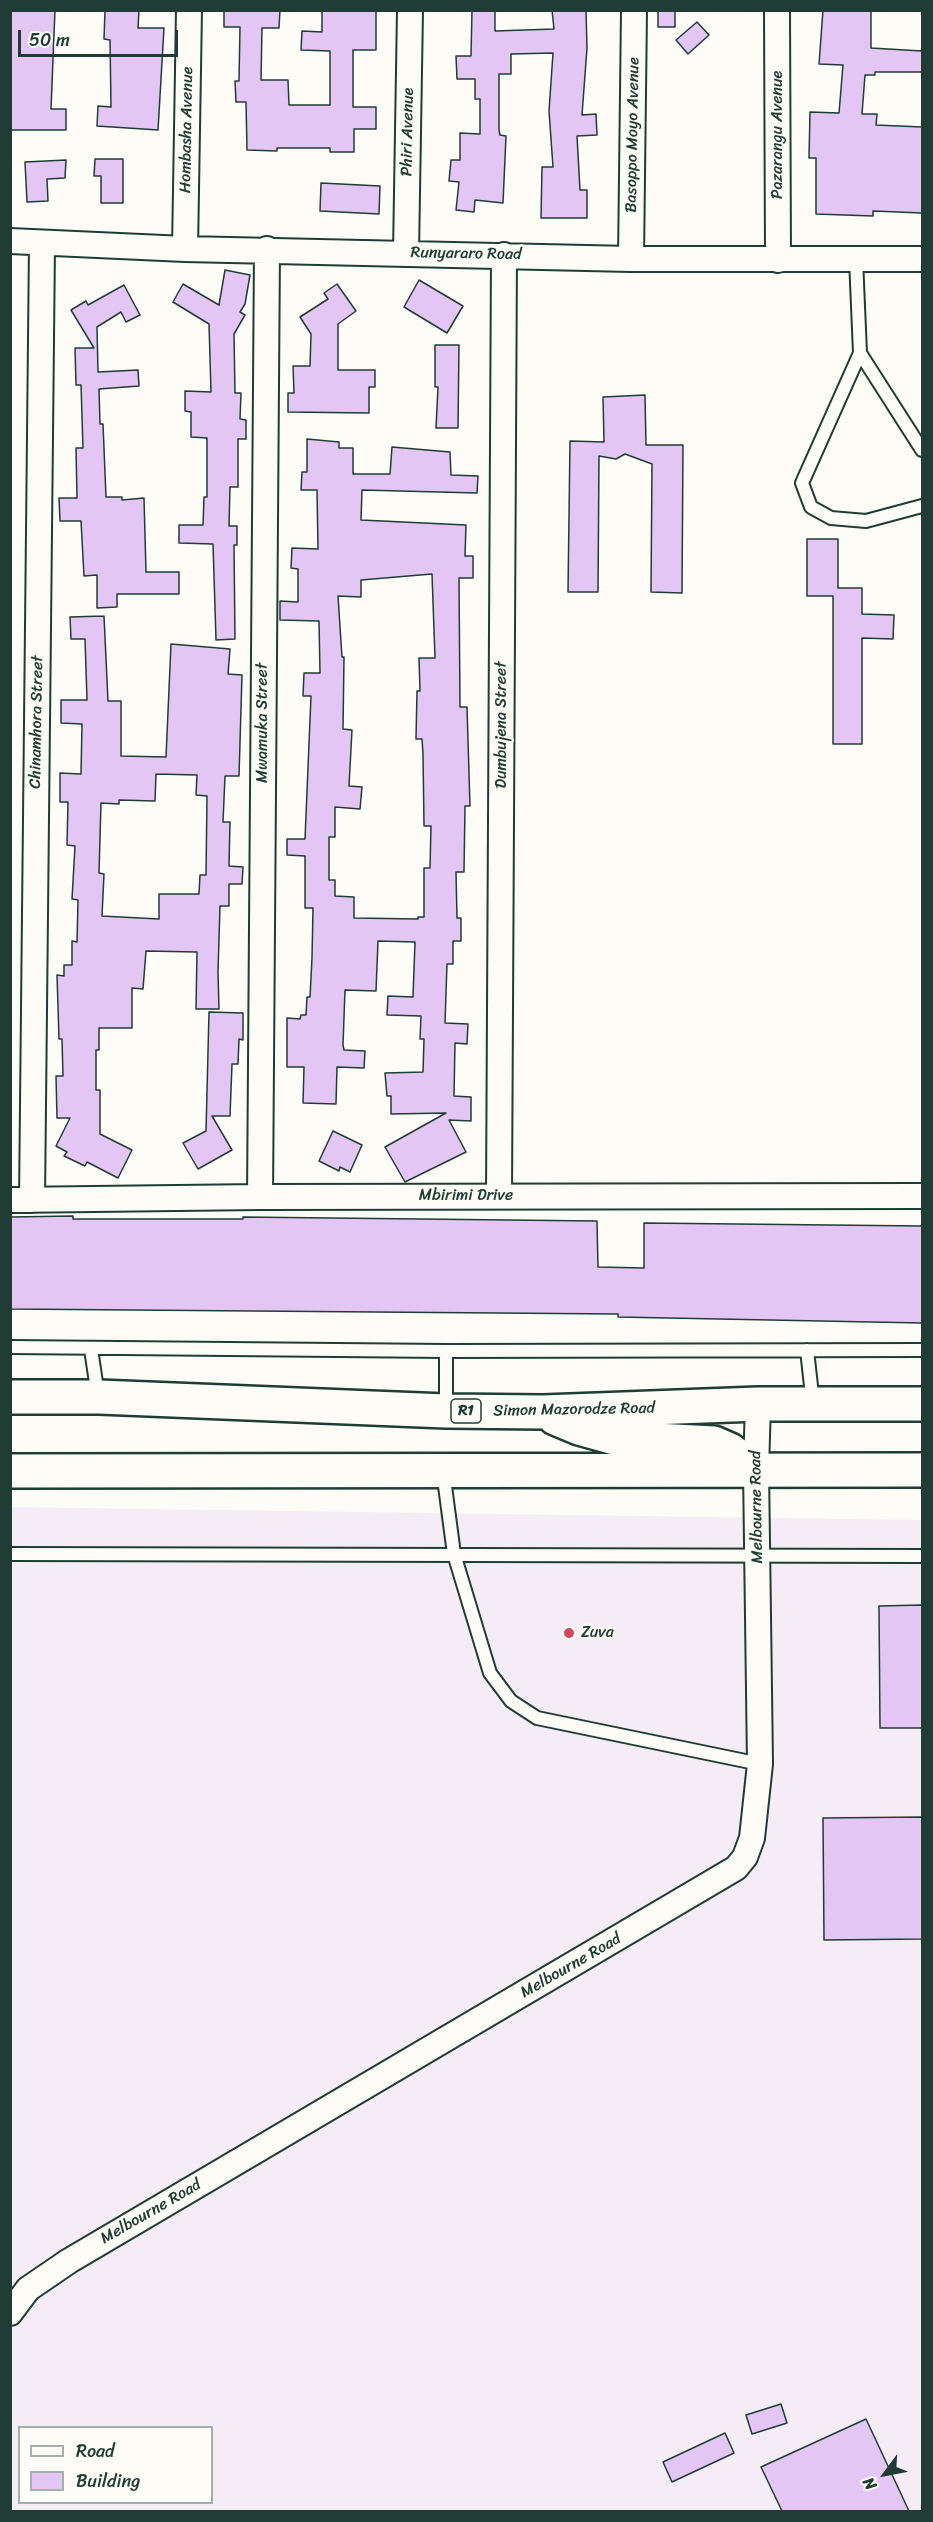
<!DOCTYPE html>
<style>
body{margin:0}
#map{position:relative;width:933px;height:2522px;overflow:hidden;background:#fdfcf7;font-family:Sriracha,sans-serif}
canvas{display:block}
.frame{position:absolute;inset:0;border:12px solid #1f3d34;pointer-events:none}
.legend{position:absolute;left:18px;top:2426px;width:195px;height:78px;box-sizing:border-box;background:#fdfcf7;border:2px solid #a4b0a9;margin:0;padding:8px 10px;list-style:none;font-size:18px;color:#1f3d34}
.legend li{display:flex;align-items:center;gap:12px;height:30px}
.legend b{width:30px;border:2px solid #a4b0a9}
.north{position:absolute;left:855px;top:2444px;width:60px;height:60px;-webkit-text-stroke:4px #fdfcf7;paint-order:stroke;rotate:238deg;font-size:16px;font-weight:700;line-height:24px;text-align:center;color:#1f3d34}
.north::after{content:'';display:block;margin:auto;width:21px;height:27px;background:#1f3d34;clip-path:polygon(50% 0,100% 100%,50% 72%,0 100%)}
.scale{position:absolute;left:18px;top:30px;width:160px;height:27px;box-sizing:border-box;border:3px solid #1f3d34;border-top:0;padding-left:8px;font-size:18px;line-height:21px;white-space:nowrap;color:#1f3d34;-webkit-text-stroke:4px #fdfcf7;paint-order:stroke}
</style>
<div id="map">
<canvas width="933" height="2522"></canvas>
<div class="frame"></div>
<ul class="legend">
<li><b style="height:8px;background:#fdfcf7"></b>Road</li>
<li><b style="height:16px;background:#e4c6f5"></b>Building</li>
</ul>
<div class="north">N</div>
<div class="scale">50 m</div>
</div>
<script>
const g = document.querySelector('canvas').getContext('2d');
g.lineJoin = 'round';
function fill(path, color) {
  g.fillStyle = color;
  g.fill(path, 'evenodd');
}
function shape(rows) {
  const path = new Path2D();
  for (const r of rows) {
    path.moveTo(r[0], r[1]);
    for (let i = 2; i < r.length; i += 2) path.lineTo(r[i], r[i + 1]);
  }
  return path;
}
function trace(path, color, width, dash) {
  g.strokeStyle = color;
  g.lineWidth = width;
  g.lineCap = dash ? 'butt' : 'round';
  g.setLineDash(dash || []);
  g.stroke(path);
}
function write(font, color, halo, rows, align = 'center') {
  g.font = font + ' Sriracha,sans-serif';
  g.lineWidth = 4.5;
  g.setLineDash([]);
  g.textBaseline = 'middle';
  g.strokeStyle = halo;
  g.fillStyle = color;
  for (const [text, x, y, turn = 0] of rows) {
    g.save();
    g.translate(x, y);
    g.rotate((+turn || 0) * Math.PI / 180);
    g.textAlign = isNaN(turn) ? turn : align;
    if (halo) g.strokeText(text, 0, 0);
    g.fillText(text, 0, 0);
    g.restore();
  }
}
fill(shape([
 [11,1507,922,1520,922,2511,11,2512],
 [20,2428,212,2428,212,2502,20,2502]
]), '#f6ecf6');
const building = shape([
 [11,10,55,10,51,109,66,109,66,130,10,130,11,10],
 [105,10,139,10,138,28,164,28,158,130,97,126,98,106,111,107,110,40,104,39,105,10],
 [224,10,280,10,279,28,262,28,261,80,288,80,289,105,330,105,330,51,301,50,302,31,322,32,322,10,376,10,376,50,353,50,353,107,376,107,376,129,354,129,354,152,330,152,330,148,277,148,277,151,247,150,246,102,236,102,235,81,239,81,240,27,224,27,224,10],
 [472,10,495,10,495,31,554,29,552,10,586,10,587,48,582,115,596,114,597,135,577,136,580,190,587,190,587,218,541,218,542,167,553,167,549,111,553,53,511,54,511,74,499,74,499,130,500,135,506,136,503,203,475,200,474,212,456,210,459,182,449,181,451,160,460,160,460,133,480,134,480,99,475,99,475,79,457,79,456,56,471,56,472,10],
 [658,10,675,10,675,27,658,27,658,10],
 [823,10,871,10,871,48,922,51,922,72,875,72,875,75,865,75,862,114,877,114,876,125,922,127,922,213,873,211,873,216,816,214,816,158,809,158,810,112,839,113,843,65,819,64,823,10],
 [697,22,709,35,688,54,676,40,697,22],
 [95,159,123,159,123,203,101,203,101,176,94,176,95,159],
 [66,160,65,178,47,179,48,201,27,202,25,162,66,160],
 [321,183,380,186,379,214,320,211,321,183],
 [225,270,250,275,245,304,240,312,245,315,234,334,235,393,241,393,240,419,246,420,246,439,238,439,238,487,230,487,229,526,237,526,237,545,234,545,235,639,216,640,213,544,179,543,179,525,203,525,204,497,207,497,207,438,191,437,191,412,185,411,185,391,211,392,209,324,173,302,183,284,219,305,225,270],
 [419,280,463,306,447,333,404,307,419,280],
 [337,284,356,311,338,324,338,370,375,370,375,387,369,387,369,413,288,412,288,393,294,393,293,366,310,366,311,334,300,317,328,299,324,293,337,284],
 [124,285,140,315,126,322,121,312,97,327,98,372,138,370,139,386,99,389,100,424,103,424,106,497,122,497,122,500,144,498,146,572,179,572,179,594,117,594,117,607,97,608,97,575,84,576,81,521,60,521,59,498,77,498,76,448,83,448,81,385,76,385,75,348,94,348,71,310,86,301,88,305,124,285],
 [435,345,459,345,458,428,436,428,438,387,435,387,435,345],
 [645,395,646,445,683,445,682,593,651,592,652,464,625,454,616,459,599,456,598,592,568,592,570,441,604,442,603,397,645,395],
 [307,439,339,442,339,448,353,448,353,474,390,474,392,447,450,452,451,475,478,476,477,493,362,490,361,520,466,525,465,556,473,556,473,578,459,578,460,707,467,707,470,806,465,806,464,872,456,872,457,918,461,918,461,941,453,941,453,964,447,964,445,1023,468,1024,467,1044,455,1043,454,1096,471,1097,471,1121,449,1120,466,1152,405,1182,385,1147,446,1113,391,1114,391,1096,387,1096,385,1073,423,1072,424,1039,420,1039,421,1016,387,1015,388,996,413,997,415,942,378,941,376,991,345,990,343,1045,344,1050,365,1051,364,1068,337,1067,336,1104,303,1103,304,1067,287,1067,287,1018,300,1019,301,1015,306,1015,307,997,310,997,312,958,313,908,305,908,305,856,287,855,287,839,305,839,311,696,303,696,304,673,320,673,319,621,280,620,280,601,298,602,298,569,291,568,292,548,318,549,317,490,301,490,302,472,307,472,307,439],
 [432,574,435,658,419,658,420,691,417,691,416,739,422,739,423,754,424,826,431,826,430,868,424,868,424,917,418,917,418,919,354,918,354,897,335,896,335,880,329,880,329,837,335,837,335,807,360,809,362,787,349,786,352,730,343,729,344,657,342,657,338,596,361,597,361,580,432,574],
 [807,539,838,539,838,588,862,588,862,614,894,615,893,639,862,638,862,744,833,744,833,596,807,596,807,539],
 [104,616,108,701,121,701,121,756,166,757,171,644,230,649,228,674,242,675,239,776,225,776,223,822,230,822,229,866,243,867,242,884,229,884,229,906,220,906,218,972,219,1009,196,1009,197,952,146,951,143,989,132,988,132,1028,99,1028,99,1050,96,1050,96,1090,100,1090,100,1134,132,1150,118,1178,87,1162,85,1166,64,1156,67,1152,56,1146,70,1118,57,1118,56,1076,63,1076,62,1039,59,1039,57,975,64,976,64,965,72,965,72,941,77,942,78,900,72,899,75,846,67,845,68,802,60,802,60,773,81,774,82,724,61,723,61,700,87,700,85,639,71,639,70,617,104,616],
 [156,774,197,775,196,795,207,796,206,875,200,875,199,894,159,894,159,919,102,916,104,874,99,873,101,803,119,804,119,800,155,801,156,774],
 [209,1012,243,1013,243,1040,239,1039,238,1064,232,1064,230,1116,212,1116,232,1150,198,1169,183,1143,206,1131,209,1012],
 [333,1131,362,1145,350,1172,340,1167,339,1171,319,1161,333,1131],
 [73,1216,73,1219,243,1219,243,1217,597,1221,598,1267,644,1268,644,1223,922,1226,922,1323,618,1317,618,1314,10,1309,10,1217,73,1216],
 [922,1605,922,1728,880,1728,879,1606,922,1605],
 [922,1817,922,1939,824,1940,823,1818,922,1817],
 [781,2404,787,2423,752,2434,746,2415,781,2404],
 [866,2419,909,2511,782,2511,761,2467,866,2419],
 [725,2433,734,2453,672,2482,663,2462,725,2433]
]);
fill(building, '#e4c6f5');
trace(building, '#1f3d34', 1.5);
const lane = shape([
 [856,259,860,353,922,450],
 [860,353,802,483,811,507,831,518,866,521,922,506],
 [10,1347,446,1351,922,1350],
 [91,1349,98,1396],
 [807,1350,813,1404],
 [446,1351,446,1410],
 [443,1471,454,1554,490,1673,511,1701,537,1718,760,1764],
 [10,1554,922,1556]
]);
const street = shape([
 [777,10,778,260],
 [10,241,185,249,631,259,922,259],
 [185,249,189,10],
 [406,253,410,10],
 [631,259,634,10],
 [499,1196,504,255],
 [260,1197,267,249],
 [10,1200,260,1197,922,1196],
 [32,1200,42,244],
 [10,2313,28,2289,69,2261,736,1868,745,1857,752,1838,760,1764,756,1469,758,1404]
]);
const highway = shape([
 [10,1397,99,1397,446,1411,543,1412,758,1404,922,1404],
 [555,1418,579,1428,615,1438,714,1443,730,1450,756,1469],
 [10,1471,922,1470]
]);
trace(lane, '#1f3d34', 16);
trace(street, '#1f3d34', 28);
trace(highway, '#1f3d34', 38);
trace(lane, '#fdfcf7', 12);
trace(street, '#fdfcf7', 24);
trace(highway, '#fdfcf7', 33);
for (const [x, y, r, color] of [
 [569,1633,6,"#d1495b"]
]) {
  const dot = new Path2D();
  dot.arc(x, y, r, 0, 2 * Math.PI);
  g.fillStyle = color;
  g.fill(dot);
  trace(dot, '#fdfcf7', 2);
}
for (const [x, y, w] of [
 [466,1411,30]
]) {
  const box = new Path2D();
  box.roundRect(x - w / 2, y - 12, w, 24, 4.5);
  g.fillStyle = '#fdfcf7';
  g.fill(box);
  trace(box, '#1f3d34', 1.5);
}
write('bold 15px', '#1f3d34', null, [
 ["R1",466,1411]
]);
write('16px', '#1f3d34', '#fdfcf7', [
 ["Hombasha Avenue",187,130,-89],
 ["Phiri Avenue",408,132,-89],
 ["Basoppo Moyo Avenue",633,135,-89],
 ["Pazarangu Avenue",778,135,-90],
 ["Runyararo Road",466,254,1],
 ["Chinamhora Street",37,722,-89],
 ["Mwamuka Street",263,723,-90],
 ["Dumbujena Street",502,725,-90],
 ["Mbirimi Drive",466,1196],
 ["Simon Mazorodze Road",574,1410,-1],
 ["Melbourne Road",757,1507,-91],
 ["Melbourne Road",571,1966,-30],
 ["Melbourne Road",151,2212,-30]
]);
write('16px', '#1f3d34', '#fdfcf7', [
 ["Zuva",581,1633]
], 'left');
</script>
